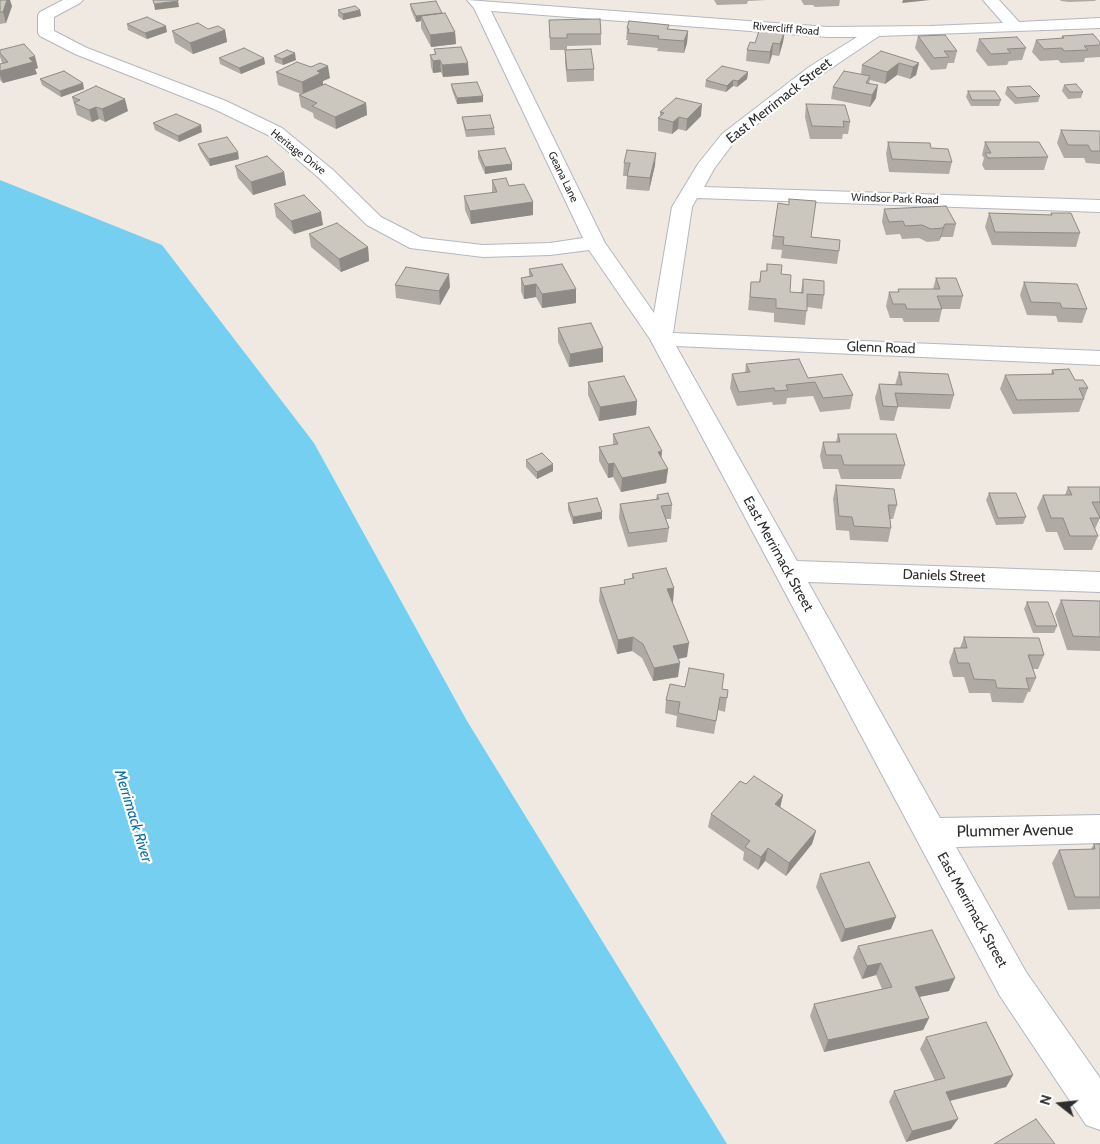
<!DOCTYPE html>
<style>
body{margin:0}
#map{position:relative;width:1100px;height:1144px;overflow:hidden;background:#efe9e1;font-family:Cabin,sans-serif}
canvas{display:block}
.north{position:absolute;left:1035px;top:1079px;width:50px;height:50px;-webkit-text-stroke:4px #fff;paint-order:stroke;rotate:286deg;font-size:14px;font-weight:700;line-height:20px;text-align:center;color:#2e2e2e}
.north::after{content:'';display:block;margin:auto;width:18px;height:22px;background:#2e2e2e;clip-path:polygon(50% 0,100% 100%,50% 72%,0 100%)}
</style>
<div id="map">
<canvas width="1100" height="1144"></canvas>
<div class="north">N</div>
</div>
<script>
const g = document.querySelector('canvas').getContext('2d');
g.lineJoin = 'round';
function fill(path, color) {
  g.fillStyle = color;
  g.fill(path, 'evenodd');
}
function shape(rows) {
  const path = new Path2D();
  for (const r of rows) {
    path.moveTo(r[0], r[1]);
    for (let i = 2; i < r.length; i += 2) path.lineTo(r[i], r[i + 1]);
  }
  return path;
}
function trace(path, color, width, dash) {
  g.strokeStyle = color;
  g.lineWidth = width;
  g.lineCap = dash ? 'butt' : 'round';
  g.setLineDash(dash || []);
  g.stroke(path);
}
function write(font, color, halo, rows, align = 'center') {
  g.font = font + ' Cabin,sans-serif';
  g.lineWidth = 4.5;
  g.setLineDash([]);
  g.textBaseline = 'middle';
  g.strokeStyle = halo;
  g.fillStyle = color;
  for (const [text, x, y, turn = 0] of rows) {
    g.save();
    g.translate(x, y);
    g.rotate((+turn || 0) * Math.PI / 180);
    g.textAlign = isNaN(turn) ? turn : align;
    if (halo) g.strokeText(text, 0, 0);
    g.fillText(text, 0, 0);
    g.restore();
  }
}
fill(shape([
 [0,180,162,245,314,443,467,721,727,1144,0,1144]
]), '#75cff0');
const minor = shape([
 [63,0,83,0,80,3,54,17,54,31,87,48,226,101,282,128,333,170,381,217,422,238,483,245,550,243,583,238,474,8,467,0,828,27,930,26,1003,23,983,0,999,0,1019,22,1100,18,1100,28,879,36,821,75,734,142,714,169,704,187,1100,200,1100,212,697,198,692,207,673,333,1100,351,1100,365,676,346,797,561,1100,572,1100,592,808,582,940,818,1100,815,1100,843,956,847,1026,972,1100,1078,1100,1130,1086,1125,1000,996,650,339,589,250,550,255,483,257,410,248,367,225,319,178,270,136,214,109,75,54,40,36,38,33,38,15,40,12,63,0],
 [491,11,828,37,857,37,809,67,722,134,698,164,672,207,654,313,605,243,491,11]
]);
trace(minor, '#b4b7c1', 2);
fill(minor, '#fff');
fill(shape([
 [0,0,12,6,6,23,0,24],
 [714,0,767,0,748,1,747,4,717,5],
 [801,0,840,0,839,6,815,7,813,5,804,5],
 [1060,0,1096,0,1095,1,1069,2,1061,1],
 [410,4,442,13,455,32,456,44,431,47,421,28,421,21,416,22,411,10],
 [338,10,360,10,361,16,343,20,338,16],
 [549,20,601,34,601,45,567,46,567,50,594,69,594,81,567,82,565,62,565,50,550,50],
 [127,24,167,32,147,39,128,30],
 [669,25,668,29,688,31,687,43,684,53,657,51,658,48,627,45,628,40,626,40,627,28],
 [208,29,225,30,227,42,193,54,175,43,172,31],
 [785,30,783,42,779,56,772,55,769,64,746,61,747,50,755,43],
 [918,36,957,51,954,63,948,63,946,69,931,70,915,48],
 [1062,36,1100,42,1100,57,1085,58,1084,62,1061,63,1058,60,1040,61,1032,52,1036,40,1061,39],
 [979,39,1026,48,1022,60,1009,61,1007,65,988,66,976,51],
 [434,49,469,75,443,77,441,72,433,73,431,67,430,55,435,54],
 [0,50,38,68,35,69,37,74,3,83,0,80,0,64,2,63,0,57],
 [274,56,296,60,283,65,275,62],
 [219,58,264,58,265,64,241,74,220,64],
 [919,63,916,75,910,79,897,75,885,84,870,80,869,84,876,98,870,107,831,99,833,87,861,74,862,65],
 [276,72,330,78,323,81,323,84,366,103,367,115,336,129,314,118,313,113,301,107,299,95,301,94,278,85],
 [748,72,747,79,737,87,733,86,726,92,705,87,706,80],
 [40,79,84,89,61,97,42,85],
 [451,84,483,96,483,102,457,104,452,90],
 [1064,85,1083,92,1081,98,1068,99,1062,91],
 [1007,87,1040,96,1038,102,1015,104,1005,94],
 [968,91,1001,100,999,106,971,106,966,97],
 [72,97,128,111,105,122,99,119,92,122,77,115],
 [806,104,850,122,848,134,843,134,842,139,810,139,805,117],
 [660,112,701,116,686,131,678,129,672,134,658,131,658,118,660,117],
 [462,117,494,128,495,135,466,137,463,123],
 [153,123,202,132,179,142,155,130],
 [1061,130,1100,131,1100,164,1086,163,1084,158,1064,158,1057,143],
 [888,142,931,148,952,162,949,174,889,172,886,154],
 [985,142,1048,157,1044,170,985,170,982,165,984,158,982,155],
 [198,144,239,159,210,166,200,150],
 [478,151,512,170,485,174,478,158],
 [624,163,655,165,649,191,626,189,627,176,623,176],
 [235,166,284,172,286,185,253,195,238,178],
 [492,180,509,186,533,202,533,215,471,224,465,210,464,196,492,193],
 [778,203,811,237,839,251,837,264,781,258,782,250,771,249],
 [274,204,323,225,294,234,276,217],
 [884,209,956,224,953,237,941,237,939,241,927,242,919,238,902,239,900,234,886,235,882,222],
 [989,213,1050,215,1051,213,1080,233,1076,247,992,245,985,227],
 [309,234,368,247,369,261,341,272,311,247],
 [767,264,781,274,790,292,801,292,803,279,824,295,822,309,807,307,805,325,774,322,774,313,748,310,751,282,759,282,761,271,766,271],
 [529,269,576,303,542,308,536,297,524,299,521,291,521,278,529,276],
 [936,278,963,296,960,309,942,309,939,322,904,322,902,318,890,318,886,306,889,292,898,292,898,289,933,289],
 [1024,282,1087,309,1082,323,1058,322,1056,316,1027,315,1020,295],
 [395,285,450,287,440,305,396,298],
 [558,328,603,348,603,362,569,367,558,342],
 [746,364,808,378,853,395,850,409,820,412,813,396,787,398,786,404,773,405,772,402,737,406,730,388,732,374,745,373],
 [1052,370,1075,380,1088,388,1079,412,1013,414,1000,389,1005,375,1051,374],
 [899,372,954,395,950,409,898,407,894,421,880,420,875,398,879,384,895,385],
 [588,382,637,401,636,415,599,421,588,395],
 [613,434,668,469,666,483,621,492,613,477,608,478,599,461,599,447,613,445],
 [838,434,905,465,901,479,841,479,838,469,823,469,820,456,823,442,836,442],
 [526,460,553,471,537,479,526,467],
 [836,485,897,505,893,519,890,519,891,528,888,542,850,540,849,531,836,530,833,499],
 [1068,487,1100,487,1100,516,1099,516,1100,518,1095,529,1098,536,1092,550,1064,550,1057,532,1046,532,1037,508,1043,495,1065,495],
 [989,493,1026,517,1023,524,996,525,986,500],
 [657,495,672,505,671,519,666,519,669,528,667,542,628,547,619,518,620,504,656,499],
 [568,503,602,512,602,519,573,524,568,510],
 [632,574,674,588,673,602,672,602,687,657,678,659,678,677,653,681,642,658,632,651,617,654,599,601,600,588,624,584,624,580,632,578],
 [1061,600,1100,601,1100,651,1067,650,1055,614],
 [1027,602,1057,626,1054,633,1033,633,1024,609],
 [964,637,1044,655,1038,669,1033,669,1036,678,1030,692,1028,692,1023,703,992,702,990,693,969,693,964,677,953,677,949,662,954,648,960,648],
 [685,687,728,690,725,712,718,710,714,734,676,727,677,716,665,713,666,700],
 [746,784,783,795,780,807,816,831,812,844,786,876,765,861,758,870,743,860,744,852,708,827,711,814],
 [1094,844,1100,844,1100,909,1068,910,1052,863,1059,850,1091,849],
 [820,874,891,929,841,942,816,887],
 [858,946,949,991,919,997,929,1018,923,1030,824,1052,810,1016,814,1004,882,989,876,975,862,979,853,958],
 [926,1037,1013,1075,1006,1087,950,1101,951,1129,906,1142,889,1102,894,1091,935,1081,920,1049]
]), '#afaba4');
fill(shape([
 [7,0,10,0,12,6,6,23,3,12],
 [903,0,930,0,902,3],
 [178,1,179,7,155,10,154,4],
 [360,10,361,16,343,20,343,14],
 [442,13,442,19,421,16,421,21,416,22,416,16],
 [166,26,167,32,147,39,145,33],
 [225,30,227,42,193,54,190,43],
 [785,30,783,42,779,56,780,44],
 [688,31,687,43,684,53,684,41],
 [455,32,456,44,431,47,430,35],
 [773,43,772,55,769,64,770,52],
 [295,53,296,60,283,65,282,59],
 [35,56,38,68,35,69,37,74,3,83,0,75,0,71,29,58],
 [264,58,265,64,241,74,239,68],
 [440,60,441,72,433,73,433,61],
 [468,63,469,75,443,77,442,65],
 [899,63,897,75,885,84,887,72],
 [919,63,916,75,910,79,913,67],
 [328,66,330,78,323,81,323,85,303,95,302,82,317,71],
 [748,72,747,79,737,87,738,81],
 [733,80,733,86,726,92,727,86],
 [83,83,84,89,61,97,60,91],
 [878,85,876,98,870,107,872,95],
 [483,96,483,102,457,104,457,98],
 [125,99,128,111,105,122,102,109],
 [366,103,367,115,336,129,335,117],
 [702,104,701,116,686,131,687,119],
 [96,107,99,119,92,122,89,110],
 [679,117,678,129,672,134,673,122],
 [201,125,202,132,179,142,178,136],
 [238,152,239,159,210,166,209,159],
 [656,153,655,165,649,191,650,178],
 [512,164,512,170,485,174,485,167],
 [284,172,286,185,253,195,251,182],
 [533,202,533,215,471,224,470,211],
 [321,212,323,225,294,234,291,221],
 [945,224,941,237,939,241,943,228],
 [368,247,369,261,341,272,339,259],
 [449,274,450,287,440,305,439,291],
 [536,284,536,297,524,299,524,286],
 [576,289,576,303,542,308,542,294],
 [603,348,603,362,569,367,570,354],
 [637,401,636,415,599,421,600,407],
 [662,451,661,465,658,452],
 [614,463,613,477,608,478,608,464],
 [553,464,553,471,537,479,537,472],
 [668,469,666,483,621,492,622,478],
 [602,512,602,519,573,524,573,517],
 [674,588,673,602,665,603,667,589],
 [633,637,632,651,617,654,618,640],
 [689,643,687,657,672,660,673,646],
 [680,663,678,677,653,681,654,668],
 [783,795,780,808,775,804],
 [816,831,812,844,786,876,789,863],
 [768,848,765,861,758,870,761,857],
 [896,917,891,929,841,942,845,929],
 [881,963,876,975,862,979,867,966],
 [955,978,949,991,909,999,915,987],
 [929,1018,923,1030,824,1052,828,1040],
 [1013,1075,1006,1087,940,1103,946,1092],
 [958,1119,951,1129,906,1142,912,1131]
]), '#8e8b86');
const building = shape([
 [0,0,7,0,3,12,0,12,0,0],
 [153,0,178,0,178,1,154,4,153,0],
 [436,1,442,13,416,16,410,4,436,1],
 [355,6,360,10,343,14,338,10,355,6],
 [445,13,455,32,430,35,421,16,445,13],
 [147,17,166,26,145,33,127,24,147,17],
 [600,19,601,34,567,34,567,38,550,38,549,20,600,19],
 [629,21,669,25,667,29,688,31,684,41,658,39,659,36,628,33,629,29,627,28,629,21],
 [198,23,208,29,218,26,225,30,190,43,172,31,198,23],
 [760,28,785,30,780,44,773,43,770,52,747,50,750,42,755,43,760,28],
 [1093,34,1100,42,1100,45,1084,46,1088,50,1064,51,1062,48,1044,49,1036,40,1064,38,1062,36,1093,34],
 [945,35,957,51,944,51,949,57,934,58,918,36,945,35],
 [1017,37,1026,48,1007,49,1011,53,991,54,979,39,1017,37],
 [24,44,35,56,29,58,33,62,0,71,0,64,8,62,0,53,0,50,24,44],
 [461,47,468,63,442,65,440,60,433,61,430,55,436,54,434,49,461,47],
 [244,48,264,58,239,68,219,58,244,48],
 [591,49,594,69,567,70,565,50,591,49],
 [287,50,295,53,282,59,274,56,287,50],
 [881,51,919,63,913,67,899,63,887,72,862,65,881,51],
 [297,62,311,67,320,63,328,66,317,71,321,73,302,82,276,72,297,62],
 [722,66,748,72,738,81,733,80,727,86,706,80,722,66],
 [64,71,83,83,60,91,40,79,64,71],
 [844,71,870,76,866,83,878,85,872,95,833,87,844,71],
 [477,82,483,96,457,98,451,84,477,82],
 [325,84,366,103,335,117,312,106,317,103,299,95,325,84],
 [1076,84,1083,92,1070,92,1064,85,1076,84],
 [96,86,125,99,102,109,96,107,89,110,74,103,80,100,72,97,96,86],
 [1030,86,1040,96,1017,98,1007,87,1030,86],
 [968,91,995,91,1001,100,972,100,968,91],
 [676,98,702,104,687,119,679,117,673,122,658,118,664,113,660,112,676,98],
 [806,104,845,105,850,122,843,121,844,127,812,126,806,104],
 [176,114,201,125,178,136,153,123,176,114],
 [490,115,494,128,466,130,462,117,490,115],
 [1061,130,1100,131,1100,151,1091,151,1088,145,1068,145,1061,130],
 [227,137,238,152,209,159,198,144,227,137],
 [888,142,930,143,931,148,948,149,952,162,892,159,888,142],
 [985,142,1039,142,1048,157,988,158,985,153,991,153,985,142],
 [505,148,512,164,485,167,478,151,505,148],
 [627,150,656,153,650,178,627,176,630,163,624,163,627,150],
 [267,156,284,172,251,182,235,166,267,156],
 [506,178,509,186,524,184,533,202,470,211,464,196,497,192,492,180,506,178],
 [304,195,321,212,291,221,274,204,304,195],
 [789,199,816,201,811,237,840,240,839,251,783,245,784,237,773,236,778,203,789,205,789,199],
 [946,206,956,224,945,224,943,228,931,229,922,225,905,226,903,221,889,222,884,209,946,206],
 [989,213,1052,215,1051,213,1071,213,1080,233,995,232,989,213],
 [337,223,368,247,339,259,309,234,337,223],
 [562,264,576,289,542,294,536,284,524,286,521,278,533,276,529,269,562,264],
 [767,264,782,265,781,274,791,275,790,292,803,293,803,279,824,281,824,295,807,294,807,311,776,308,776,299,750,297,751,282,760,282,761,271,767,271,767,264],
 [406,267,449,274,439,291,395,285,406,267],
 [936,278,956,278,963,296,937,296,942,309,907,309,905,304,893,304,889,292,899,292,898,289,940,289,936,278],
 [1024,282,1077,284,1087,309,1062,308,1060,303,1031,302,1024,282],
 [591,323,603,348,570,354,558,328,591,323],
 [799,359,808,378,842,374,853,395,823,398,815,382,786,385,788,390,775,391,774,388,739,392,732,374,750,372,746,364,799,359],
 [1069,369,1075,380,1083,380,1088,388,1079,388,1084,399,1017,400,1005,375,1054,374,1052,370,1069,369],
 [899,372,948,374,954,395,895,393,898,407,883,406,879,384,902,385,899,372],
 [624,376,637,401,600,407,588,382,624,376],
 [649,427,662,451,658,452,668,469,622,478,614,463,608,464,599,447,618,444,613,434,649,427],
 [838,434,896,434,905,465,844,465,841,455,826,455,823,442,840,442,838,434],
 [542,453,553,464,537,472,526,460,542,453],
 [836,485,894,489,897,505,888,505,891,528,854,526,852,517,839,516,836,485],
 [1068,487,1100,487,1100,502,1092,502,1100,518,1090,518,1098,536,1070,536,1063,518,1051,518,1043,495,1072,495,1068,487],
 [668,493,672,505,661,506,669,528,629,533,620,504,659,499,657,495,668,493],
 [989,493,1016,493,1026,517,998,518,989,493],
 [597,498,602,512,573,517,568,503,597,498],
 [666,568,674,588,667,589,689,643,673,646,680,663,654,668,643,644,633,637,618,640,600,588,625,584,624,580,634,578,632,574,666,568],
 [1061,600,1100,601,1100,637,1073,636,1061,600],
 [1027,602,1048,602,1057,626,1036,626,1027,602],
 [964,637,1039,638,1044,655,1028,655,1036,678,1026,678,1029,689,997,688,995,680,974,679,969,663,958,663,954,648,967,648,964,637],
 [689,668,724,674,722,689,728,690,727,698,720,697,716,721,678,713,680,702,666,700,670,684,685,687,689,668],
 [754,776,783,795,775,804,816,831,789,863,768,848,761,857,745,847,750,841,711,814,740,781,746,784,754,776],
 [1094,844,1100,844,1100,897,1075,897,1059,850,1095,849,1094,844],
 [869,862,896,917,845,929,820,874,869,862],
 [932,930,955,978,915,987,929,1018,828,1040,814,1004,892,987,881,963,867,966,858,946,932,930],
 [986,1022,1013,1075,946,1092,958,1119,912,1131,894,1091,945,1078,926,1037,986,1022],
 [1036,1119,1055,1144,994,1144,1036,1119]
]);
fill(building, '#cbc7bf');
trace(building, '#8e8b86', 1);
write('11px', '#2e2e2e', '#fff', [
 ["Rivercliff Road",786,29,5],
 ["Heritage Drive",298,152,38],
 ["Geana Lane",563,177,64],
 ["Windsor Park Road",895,199,2]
]);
write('14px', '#2e2e2e', '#fff', [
 ["East Merrimack Street",779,101,-38],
 ["Glenn Road",881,348,2],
 ["East Merrimack Street",778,554,61],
 ["Daniels Street",944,576,2],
 ["East Merrimack Street",972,910,61]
]);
write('italic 15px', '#0d6fa3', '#fff', [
 ["Merrimack River",133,816,73]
]);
write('16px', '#2e2e2e', '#fff', [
 ["Plummer Avenue",1015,831,-1]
]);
</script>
